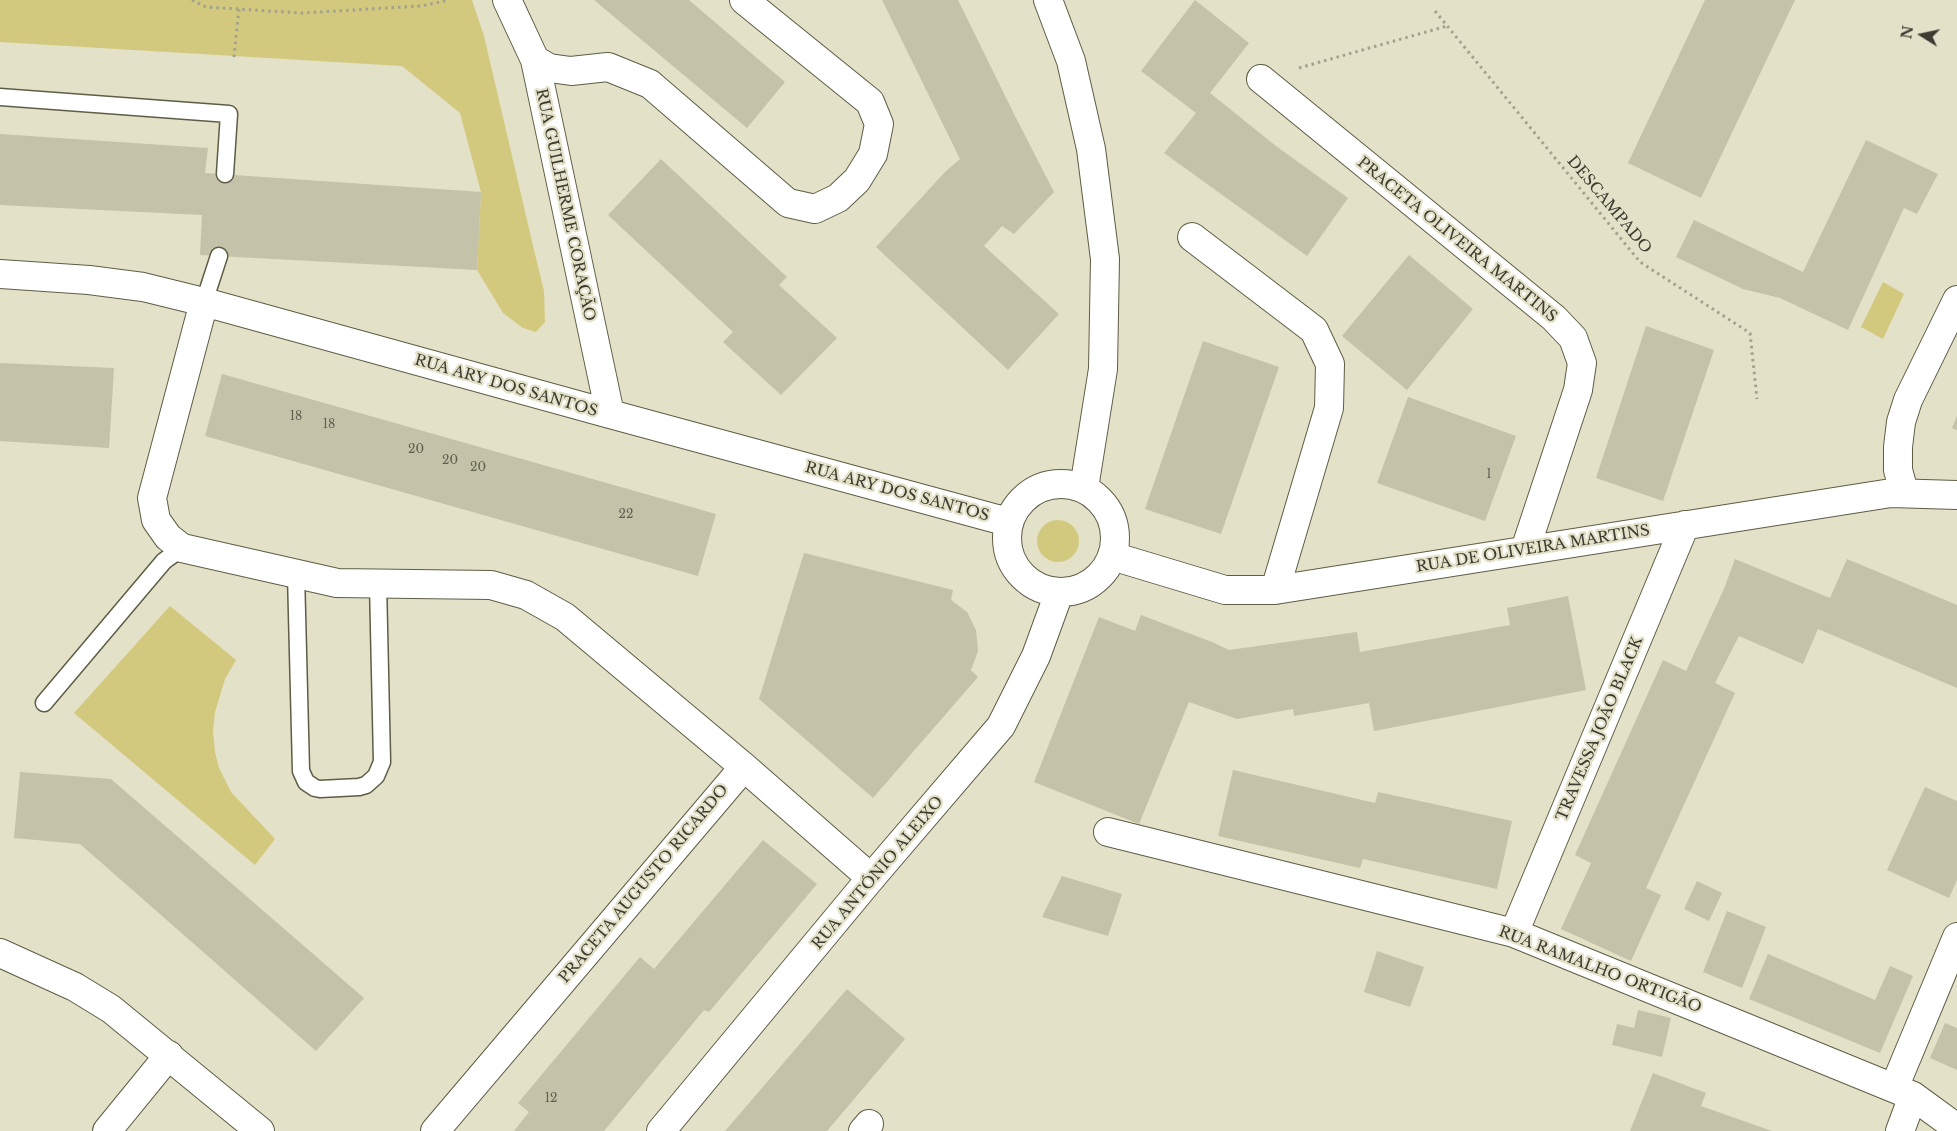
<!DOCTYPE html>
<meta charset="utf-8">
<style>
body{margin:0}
#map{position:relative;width:1957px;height:1131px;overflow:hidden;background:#e3e1c7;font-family:"Libre Baskerville",serif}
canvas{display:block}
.north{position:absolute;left:1897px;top:10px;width:50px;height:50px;-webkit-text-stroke:4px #e3e1c7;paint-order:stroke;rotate:280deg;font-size:14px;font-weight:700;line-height:20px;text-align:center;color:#3d3c32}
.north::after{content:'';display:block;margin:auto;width:18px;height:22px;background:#3d3c32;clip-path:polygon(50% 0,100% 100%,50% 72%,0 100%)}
</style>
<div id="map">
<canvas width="1957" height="1131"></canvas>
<div class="north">N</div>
</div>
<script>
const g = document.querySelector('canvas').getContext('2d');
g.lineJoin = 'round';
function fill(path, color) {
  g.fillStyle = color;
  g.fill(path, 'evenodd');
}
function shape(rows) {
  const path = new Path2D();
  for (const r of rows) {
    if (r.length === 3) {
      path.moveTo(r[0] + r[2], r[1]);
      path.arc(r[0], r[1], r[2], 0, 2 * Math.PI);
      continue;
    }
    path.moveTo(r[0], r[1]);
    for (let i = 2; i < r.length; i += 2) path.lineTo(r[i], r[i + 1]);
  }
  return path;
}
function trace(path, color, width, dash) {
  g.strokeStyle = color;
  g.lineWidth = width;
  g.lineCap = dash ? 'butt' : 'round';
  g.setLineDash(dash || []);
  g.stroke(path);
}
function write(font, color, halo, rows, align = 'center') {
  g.font = font + ' "Libre Baskerville",serif';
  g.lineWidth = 4.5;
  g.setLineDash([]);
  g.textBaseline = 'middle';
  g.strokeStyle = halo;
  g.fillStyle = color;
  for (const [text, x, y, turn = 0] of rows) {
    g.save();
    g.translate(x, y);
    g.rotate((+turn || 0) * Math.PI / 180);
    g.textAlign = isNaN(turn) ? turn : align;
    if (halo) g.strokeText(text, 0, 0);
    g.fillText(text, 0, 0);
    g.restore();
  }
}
fill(shape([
 [0,0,472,0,484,36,534,250,544,291,545,322,536,332,523,328,503,313,477,270,481,192,460,113,402,66,0,42],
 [1883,282,1904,294,1883,339,1861,327],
 [1058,541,21],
 [170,606,236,660,225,679,215,712,213,731,215,752,219,768,231,792,275,839,255,865,74,713]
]), '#d2c97e');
fill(shape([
 [594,0,689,0,785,82,747,128],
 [882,0,958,0,1014,114,1054,192,1014,234,1002,226,984,246,1059,314,1008,370,876,247,945,172,960,159],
 [1195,0,1249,43,1210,93,1276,146,1348,198,1307,256,1164,153,1196,113,1141,71],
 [1705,0,1795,0,1701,198,1628,163],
 [0,134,208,148,205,173,481,192,477,270,200,255,202,215,0,205],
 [1866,140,1938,174,1917,214,1904,208,1848,330,1780,298,1743,289,1676,257,1694,220,1803,272],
 [661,159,787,277,779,285,837,338,781,395,723,342,733,332,608,215],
 [1409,255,1473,309,1407,390,1342,336],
 [1646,326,1714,350,1663,501,1596,478],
 [1203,341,1279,367,1221,534,1145,509],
 [0,363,114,368,109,448,0,441],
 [222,374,716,514,698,576,205,436],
 [1408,397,1516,436,1485,521,1377,483],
 [1957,416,1957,430,1952,428],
 [804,553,953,590,951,600,967,612,976,630,978,651,971,670,978,677,873,798,759,699],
 [1735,559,1830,598,1847,559,1957,605,1957,688,1818,629,1803,664,1739,636,1715,683,1735,693,1646,888,1661,895,1631,961,1561,929,1591,863,1575,855,1663,660,1686,671,1724,589],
 [1568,596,1586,690,1374,731,1369,703,1294,716,1293,709,1237,719,1189,702,1139,824,1034,782,1099,617,1135,631,1141,615,1212,642,1229,650,1357,632,1360,652,1510,625,1507,608],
 [1233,770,1375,803,1378,792,1512,821,1497,889,1363,859,1360,868,1218,836],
 [20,772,111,779,364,998,316,1051,80,844,14,838],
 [1925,787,1957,801,1957,880,1949,898,1887,870],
 [763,840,817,884,709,1012,704,1010,604,1131,514,1131,529,1112,518,1103,640,957,654,969],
 [1062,876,1122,894,1108,936,1042,917],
 [1697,881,1722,893,1709,921,1684,909],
 [1727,911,1766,927,1742,988,1703,972],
 [1377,951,1424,967,1410,1007,1364,992],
 [1768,954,1875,1000,1890,966,1913,976,1880,1053,1749,999],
 [847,989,905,1039,827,1131,725,1131],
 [1638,1010,1671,1018,1662,1057,1612,1045,1617,1024,1634,1028],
 [1945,1023,1957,1028,1957,1070,1930,1058],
 [1653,1073,1706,1093,1701,1106,1772,1131,1630,1131]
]), '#c4c2a8');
const lane = shape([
 [0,97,229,114,225,174],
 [204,302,219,256],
 [296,574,301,771,306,782,315,788,320,789,359,787,366,785,376,776,382,762,378,583],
 [44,703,164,561,182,548]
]);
const street = shape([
 [507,0,535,60,610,414],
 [535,60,549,68,571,71,608,67,650,84,788,203,815,209,838,198,857,180,873,154,879,124,870,102,744,0],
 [1261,79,1554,318,1573,338,1582,363,1578,390,1525,550],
 [1192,237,1314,330,1330,364,1329,408,1275,590],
 [0,274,89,280,143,287,204,302,610,414,1008,522],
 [204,302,152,498,156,520,168,537,182,548,337,583,491,585,526,595,565,617,744,767,871,878],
 [1904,492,1898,470,1898,447,1901,422,1908,400,1957,300],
 [1112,556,1225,590,1275,590,1891,493,1957,495],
 [1108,832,1514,933,1913,1096,1957,1128],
 [1514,933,1685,525],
 [0,953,75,987,111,1009,260,1131],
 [1894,1088,1957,937],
 [107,1131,169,1055],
 [435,1131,744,767],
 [863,1131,869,1124],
 [1900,1131,1913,1096]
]);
const secondary = shape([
 [1048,0,1071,61,1091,149,1105,259,1103,369,1084,488],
 [1061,538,54],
 [661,1131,871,878,1001,726,1036,656,1059,593]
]);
trace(lane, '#5f5d46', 19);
trace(street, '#5f5d46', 30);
trace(secondary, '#5f5d46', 30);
trace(shape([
 [192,0,206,7,302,13,421,6,449,0],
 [1435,11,1640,262,1750,333,1757,399],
 [234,57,239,9],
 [1299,68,1447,26]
]), '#a3a18e', 3, [2.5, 4]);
trace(lane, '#fff', 16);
trace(street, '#fff', 28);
trace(secondary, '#fff', 28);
write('12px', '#5f5e50', null, [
 ["18",296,417],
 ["18",329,425],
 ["20",416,450],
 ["20",450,461],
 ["20",478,468],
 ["1",1489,475],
 ["22",626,515],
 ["12",551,1099]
]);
write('15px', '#3d3c32', '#e3e1c7', [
 ["RUA GUILHERME CORAÇÃO",565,205,78],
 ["DESCAMPADO",1609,205,50],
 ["PRACETA OLIVEIRA MARTINS",1457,240,39],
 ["RUA ARY DOS SANTOS",506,386,16],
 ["RUA ARY DOS SANTOS",897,492,15],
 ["RUA DE OLIVEIRA MARTINS",1533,549,-9],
 ["TRAVESSA JOÃO BLACK",1600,729,-67],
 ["RUA ANTÓNIO ALEIXO",878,873,-50],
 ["PRACETA AUGUSTO RICARDO",644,884,-50],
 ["RUA RAMALHO ORTIGÃO",1600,970,21]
]);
</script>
